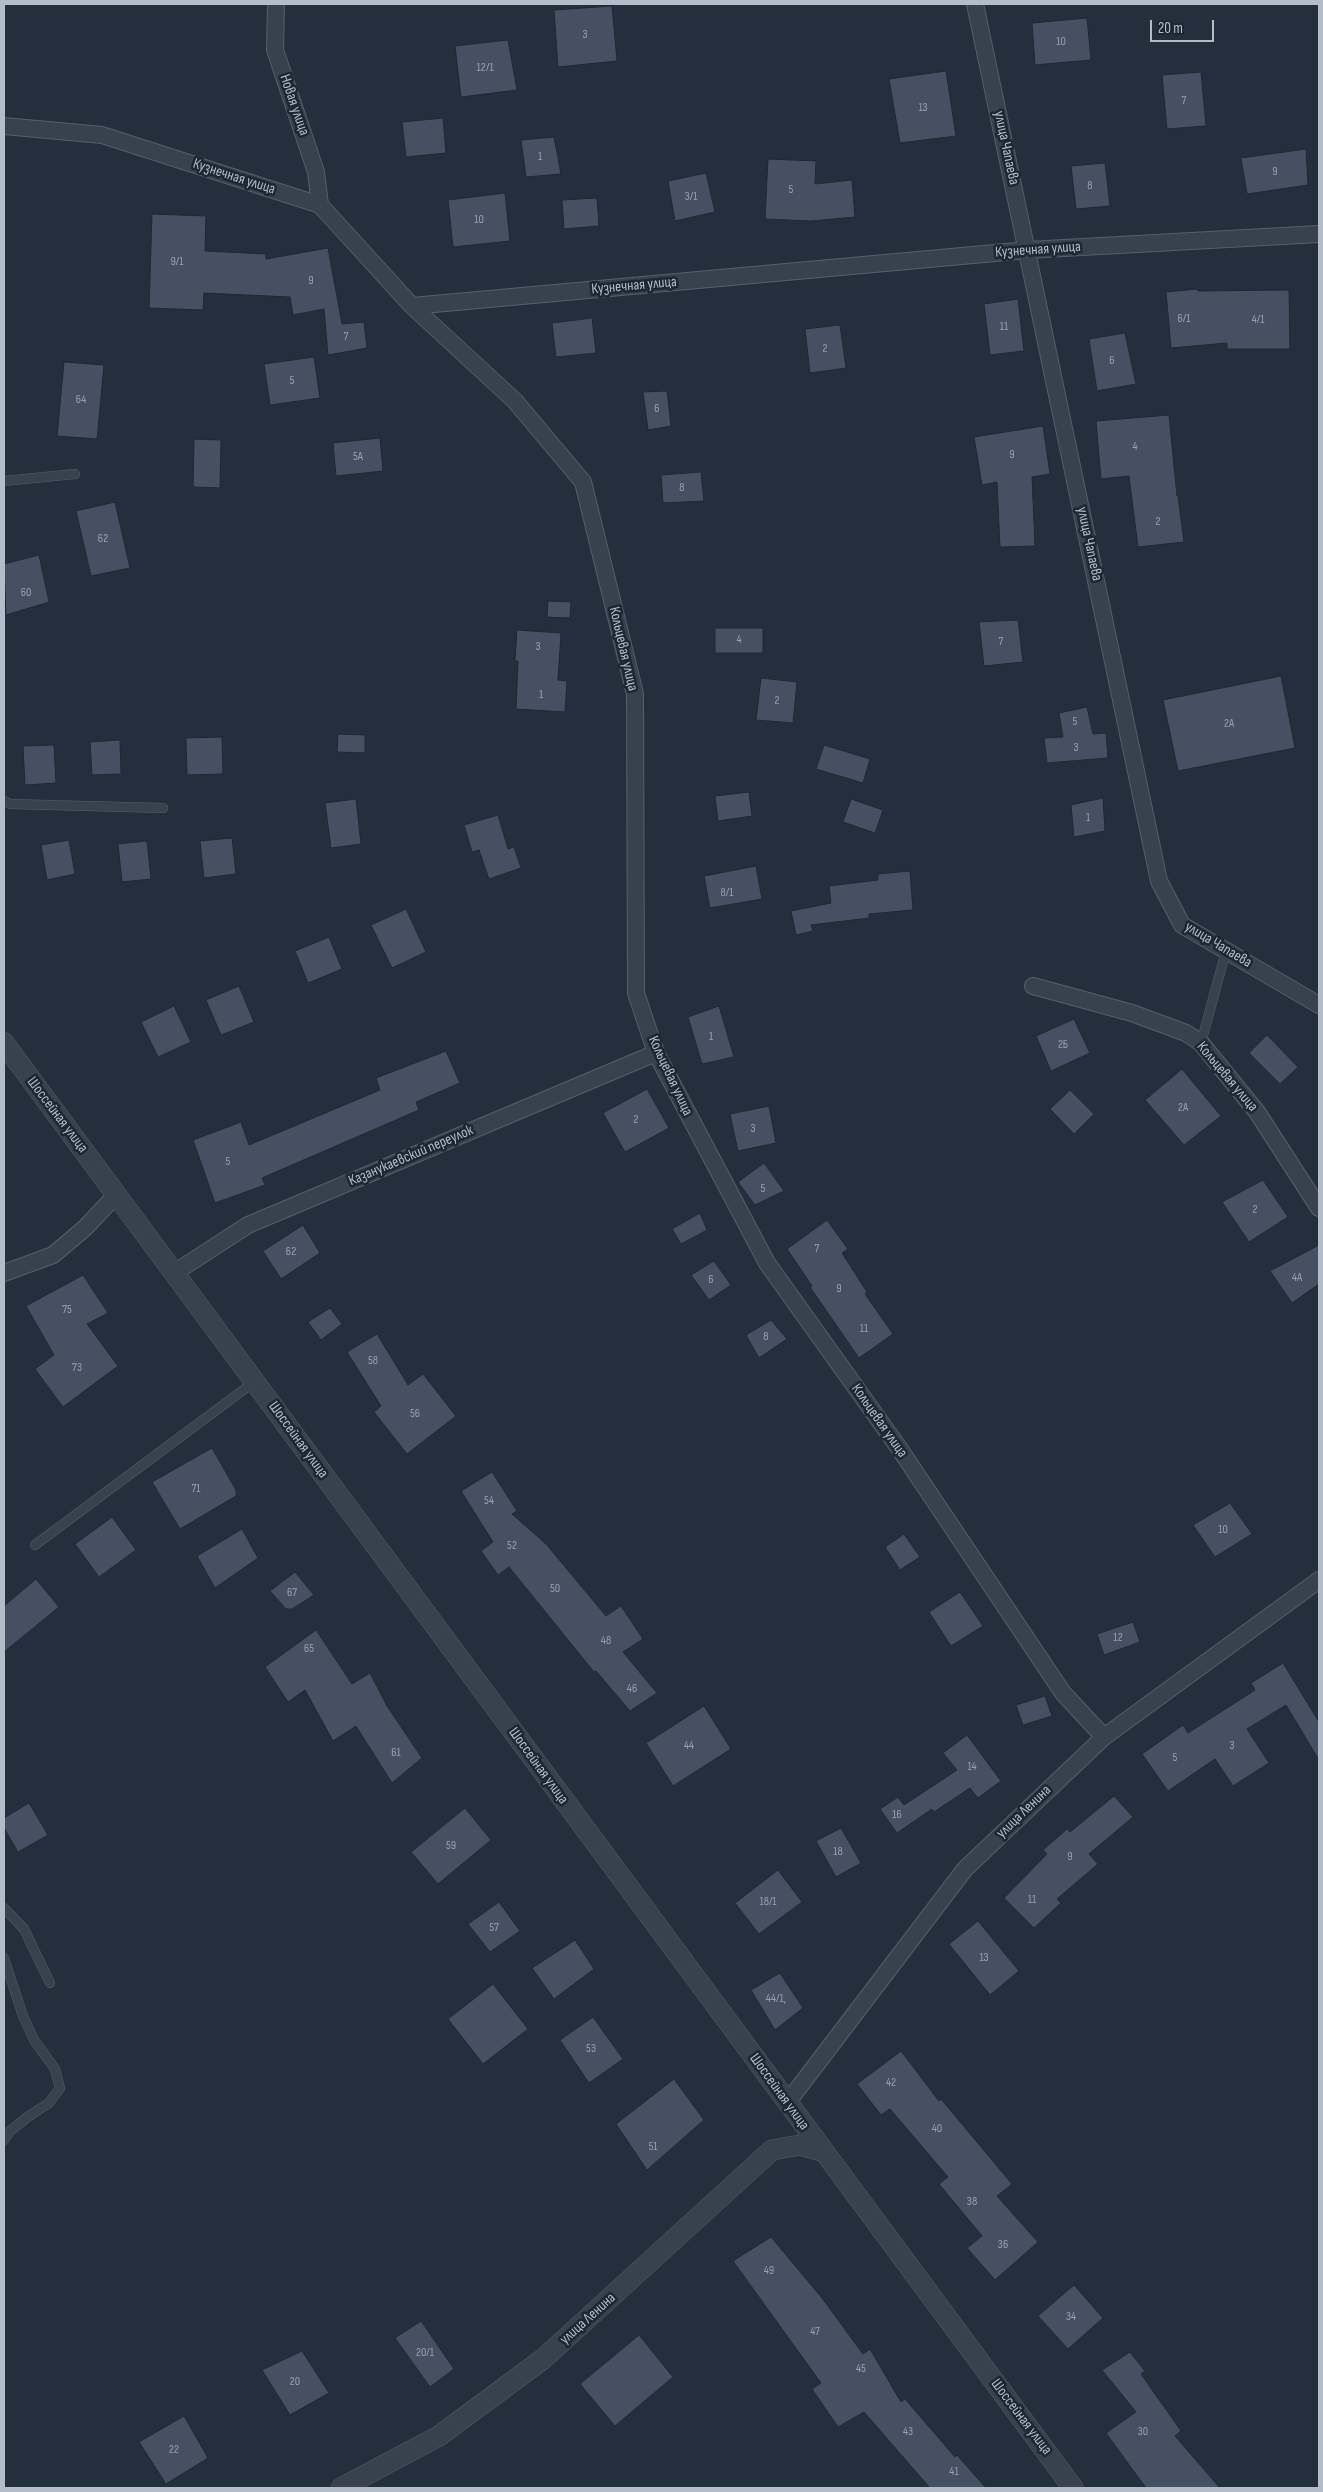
<!DOCTYPE html>
<meta charset="utf-8">
<style>
body{margin:0}
#map{position:relative;width:1323px;height:2492px;overflow:hidden;background:#242f3e;font-family:"Sofia Sans Condensed",sans-serif}
canvas{display:block}
.frame{position:absolute;inset:0;border:5px solid #b4bcc9;pointer-events:none}
.scale{position:absolute;left:1150px;top:20px;width:64px;height:22px;box-sizing:border-box;border:2px solid #b4bcc9;border-top:0;padding-left:6px;font-size:15px;line-height:18px;white-space:nowrap;color:#b4bcc9;-webkit-text-stroke:4px #1d2633;paint-order:stroke}
</style>
<div id="map">
<canvas width="1323" height="2492"></canvas>
<div class="frame"></div>
<div class="scale">20 m</div>
</div>
<script>
const g = document.querySelector('canvas').getContext('2d');
g.lineJoin = 'round';
function fill(path, color) {
  g.fillStyle = color;
  g.fill(path, 'evenodd');
}
function shape(rows) {
  const path = new Path2D();
  for (const r of rows) {
    path.moveTo(r[0], r[1]);
    for (let i = 2; i < r.length; i += 2) path.lineTo(r[i], r[i + 1]);
  }
  return path;
}
function trace(path, color, width, dash) {
  g.strokeStyle = color;
  g.lineWidth = width;
  g.lineCap = dash ? 'butt' : 'round';
  g.setLineDash(dash || []);
  g.stroke(path);
}
function write(font, color, halo, rows, align = 'center') {
  g.font = font + ' "Sofia Sans Condensed",sans-serif';
  g.lineWidth = 5;
  g.setLineDash([]);
  g.textBaseline = 'middle';
  g.strokeStyle = halo;
  g.fillStyle = color;
  for (const [text, x, y, turn = 0] of rows) {
    g.save();
    g.translate(x, y);
    g.rotate((+turn || 0) * Math.PI / 180);
    g.textAlign = isNaN(turn) ? turn : align;
    if (halo) g.strokeText(text, 0, 0);
    g.fillText(text, 0, 0);
    g.restore();
  }
}
const building = shape([
 [612,6,617,61,558,67,554,10,612,6],
 [1087,18,1091,60,1035,65,1032,23,1087,18],
 [508,40,517,90,461,97,455,46,508,40],
 [946,71,956,136,900,143,889,79,946,71],
 [1201,72,1206,126,1167,129,1162,75,1201,72],
 [443,118,446,153,406,157,402,122,443,118],
 [554,137,561,174,526,177,521,140,554,137],
 [1306,149,1308,185,1247,194,1241,158,1306,149],
 [768,159,816,161,815,184,852,180,855,217,811,221,765,219,768,159],
 [1105,163,1110,206,1076,209,1071,166,1105,163],
 [706,173,715,212,675,221,668,181,706,173],
 [505,193,510,241,453,247,448,200,505,193],
 [597,198,599,226,564,229,562,200,597,198],
 [152,214,206,216,205,251,266,254,266,259,328,248,342,324,364,322,367,348,328,355,324,309,293,315,290,297,204,293,203,310,149,308,152,214],
 [1197,289,1198,291,1289,290,1290,349,1227,349,1227,343,1171,348,1166,292,1197,289],
 [1018,299,1024,351,990,355,984,304,1018,299],
 [592,318,596,353,556,357,552,323,592,318],
 [840,325,846,368,810,373,805,329,840,325],
 [1125,333,1136,384,1097,391,1089,339,1125,333],
 [314,357,320,398,270,405,264,364,314,357],
 [64,362,104,365,97,439,57,436,64,362],
 [667,391,671,426,648,430,643,392,667,391],
 [1169,415,1177,496,1178,496,1184,542,1138,547,1129,476,1101,479,1096,421,1169,415],
 [1043,426,1050,474,1032,477,1035,546,1000,547,997,482,982,485,974,437,1043,426],
 [380,438,383,471,336,476,333,443,380,438],
 [194,439,221,440,220,488,193,487,194,439],
 [701,472,704,501,663,503,661,475,701,472],
 [115,502,130,568,91,576,76,511,115,502],
 [39,555,49,602,6,615,4,564,39,555],
 [548,601,571,602,570,618,547,617,548,601],
 [1018,620,1023,662,984,666,979,622,1018,620],
 [715,628,763,628,763,653,715,653,715,628],
 [517,630,561,633,558,680,567,681,565,712,516,709,518,661,515,661,517,630],
 [1281,676,1295,748,1178,771,1163,700,1281,676],
 [761,678,797,682,793,723,756,720,761,678],
 [1087,707,1093,734,1106,733,1108,758,1047,763,1044,738,1063,737,1059,713,1087,707],
 [338,734,365,735,365,753,337,752,338,734],
 [222,737,223,774,187,775,186,738,222,737],
 [120,740,121,774,92,775,90,742,120,740],
 [54,745,56,783,25,785,23,746,54,745],
 [824,745,870,759,863,783,816,769,824,745],
 [749,792,752,816,718,821,715,796,749,792],
 [1103,798,1105,831,1074,837,1071,805,1103,798],
 [356,799,361,844,331,848,325,803,356,799],
 [851,799,883,810,875,833,843,822,851,799],
 [498,815,508,849,514,847,521,868,489,879,479,850,472,852,464,825,498,815],
 [232,838,236,874,204,878,200,841,232,838],
 [69,840,75,874,47,880,41,845,69,840],
 [147,841,151,879,122,882,118,844,147,841],
 [756,866,762,899,710,908,704,876,756,866],
 [910,871,913,910,869,914,869,918,811,925,813,931,796,935,791,911,831,903,829,886,878,880,878,874,910,871],
 [406,909,426,952,392,968,371,925,406,909],
 [329,937,342,969,308,983,295,951,329,937],
 [239,986,254,1022,221,1035,206,1000,239,986],
 [174,1006,191,1042,158,1057,141,1022,174,1006],
 [719,1006,734,1057,702,1064,688,1017,719,1006],
 [1074,1019,1090,1053,1051,1071,1036,1036,1074,1019],
 [1267,1035,1298,1067,1280,1084,1249,1053,1267,1035],
 [446,1051,460,1083,416,1102,419,1110,262,1178,265,1185,215,1203,193,1140,241,1122,249,1145,380,1090,376,1078,446,1051],
 [1182,1069,1221,1116,1184,1145,1145,1100,1182,1069],
 [647,1089,669,1128,625,1152,603,1113,647,1089],
 [1070,1090,1094,1114,1074,1134,1050,1109,1070,1090],
 [769,1106,776,1143,738,1151,730,1114,769,1106],
 [764,1163,784,1191,755,1205,738,1182,764,1163],
 [1263,1180,1288,1217,1249,1242,1222,1202,1263,1180],
 [700,1213,707,1230,681,1244,672,1229,700,1213],
 [827,1220,848,1249,842,1253,867,1292,865,1294,893,1334,859,1358,830,1316,810,1287,812,1286,787,1249,827,1220],
 [303,1225,320,1253,281,1279,263,1251,303,1225],
 [1319,1245,1319,1284,1292,1303,1270,1271,1319,1245],
 [714,1261,731,1285,709,1300,691,1275,714,1261],
 [83,1275,108,1313,87,1324,118,1366,63,1407,35,1369,54,1355,26,1306,83,1275],
 [330,1308,342,1324,321,1340,308,1322,330,1308],
 [771,1320,787,1339,759,1358,746,1335,771,1320],
 [377,1334,408,1385,423,1374,456,1416,407,1454,374,1412,381,1406,347,1352,377,1334],
 [212,1448,236,1490,236,1496,180,1529,152,1482,212,1448],
 [492,1472,517,1511,512,1514,546,1544,606,1616,621,1606,643,1639,623,1652,657,1693,630,1711,596,1671,594,1672,509,1567,498,1575,481,1551,493,1542,461,1491,492,1472],
 [1230,1503,1252,1534,1215,1557,1193,1525,1230,1503],
 [112,1517,136,1550,99,1577,75,1544,112,1517],
 [242,1529,258,1558,215,1588,197,1556,242,1529],
 [904,1534,920,1557,900,1570,885,1547,904,1534],
 [295,1572,314,1595,292,1609,286,1609,270,1591,295,1572],
 [36,1579,59,1607,4,1652,4,1606,36,1579],
 [960,1592,983,1626,951,1646,929,1612,960,1592],
 [1133,1622,1140,1642,1104,1655,1097,1634,1133,1622],
 [316,1630,352,1684,370,1673,387,1706,422,1758,392,1783,356,1726,333,1741,305,1690,288,1702,265,1667,316,1630],
 [1283,1663,1319,1722,1319,1760,1286,1705,1247,1729,1269,1763,1233,1786,1215,1759,1168,1791,1142,1754,1183,1725,1188,1733,1255,1690,1251,1683,1283,1663],
 [1045,1696,1052,1716,1023,1725,1016,1705,1045,1696],
 [704,1706,731,1749,673,1786,646,1743,704,1706],
 [967,1735,1001,1781,978,1798,970,1788,934,1812,932,1809,897,1833,880,1809,898,1797,904,1805,957,1770,943,1753,967,1735],
 [1114,1796,1133,1817,1089,1854,1098,1864,1057,1899,1061,1903,1034,1928,1004,1898,1047,1854,1043,1850,1067,1829,1070,1832,1114,1796],
 [29,1803,48,1835,18,1852,4,1828,4,1818,29,1803],
 [465,1808,491,1840,438,1884,411,1852,465,1808],
 [841,1828,861,1863,836,1877,816,1841,841,1828],
 [778,1870,802,1902,759,1934,735,1903,778,1870],
 [499,1902,520,1931,490,1952,468,1924,499,1902],
 [978,1921,1019,1971,990,1995,949,1944,978,1921],
 [575,1940,594,1969,554,1999,532,1968,575,1940],
 [780,1973,803,2008,775,2030,751,1990,780,1973],
 [493,1984,528,2029,483,2064,448,2019,493,1984],
 [593,2017,623,2059,589,2083,560,2040,593,2017],
 [901,2051,939,2101,941,2099,1012,2184,997,2196,1038,2242,995,2280,967,2248,982,2236,939,2184,948,2177,890,2109,881,2115,857,2084,901,2051],
 [674,2079,704,2120,647,2170,616,2124,674,2079],
 [771,2237,822,2298,863,2354,870,2349,901,2402,905,2399,955,2457,957,2455,986,2488,930,2488,864,2412,838,2427,812,2389,821,2383,733,2261,771,2237],
 [1074,2285,1103,2318,1068,2349,1038,2316,1074,2285],
 [421,2321,454,2369,430,2387,395,2338,421,2321],
 [639,2335,673,2377,615,2426,580,2384,639,2335],
 [302,2351,329,2393,290,2415,262,2370,302,2351],
 [1130,2352,1145,2371,1141,2374,1181,2431,1175,2436,1220,2488,1146,2488,1106,2433,1136,2412,1102,2370,1130,2352],
 [184,2416,208,2458,166,2484,139,2442,184,2416]
]);
fill(building, '#455162');
trace(building, '#1f2835', 1);
const service = shape([
 [4,481,75,474],
 [4,801,10,804,163,808],
 [1201,1043,1226,951],
 [35,1545,254,1382],
 [4,1908,24,1929,50,1983],
 [4,1958,23,2016,34,2040,55,2069,60,2088,49,2103,29,2116,10,2131,4,2140]
]);
const minor = shape([
 [276,4,275,50,316,172,320,205],
 [975,4,1159,881,1182,925,1319,1005],
 [4,126,102,135,320,205,412,306,1028,250,1319,234],
 [412,306,515,401,583,482,635,694,636,993,656,1053,767,1263,899,1448,1063,1693,1104,1737],
 [1033,986,1132,1013,1186,1033,1201,1043,1257,1112,1319,1208],
 [4,1273,53,1255,85,1228,116,1195],
 [174,1273,248,1225,656,1053],
 [787,2103,965,1869,1104,1737,1319,1580]
]);
const tertiary = shape([
 [4,1043,1073,2488],
 [341,2488,439,2436,543,2359,772,2150,800,2145,822,2151]
]);
trace(service, '#565f6c', 10);
trace(minor, '#565f6c', 18);
trace(tertiary, '#565f6c', 21);
trace(service, '#38414e', 9);
trace(minor, '#38414e', 16);
trace(tertiary, '#38414e', 20);
write('12px', '#98a1af', null, [
 ["3",585,35],
 ["10",1061,42],
 ["12/1",485,68],
 ["7",1184,101],
 ["13",923,108],
 ["1",540,157],
 ["9",1275,172],
 ["8",1090,186],
 ["5",791,190],
 ["3/1",691,197],
 ["10",479,220],
 ["9/1",177,262],
 ["9",311,281],
 ["6/1",1184,319],
 ["4/1",1258,320],
 ["11",1004,327],
 ["7",346,337],
 ["2",825,349],
 ["6",1112,361],
 ["5",292,381],
 ["64",81,400],
 ["6",657,409],
 ["4",1135,447],
 ["9",1012,455],
 ["5А",358,457],
 ["8",682,488],
 ["2",1158,522],
 ["62",103,539],
 ["60",26,593],
 ["4",739,640],
 ["7",1001,642],
 ["3",538,647],
 ["1",541,695],
 ["2",777,701],
 ["5",1075,722],
 ["2А",1229,724],
 ["3",1076,748],
 ["1",1088,818],
 ["8/1",727,893],
 ["1",711,1037],
 ["2Б",1063,1045],
 ["2А",1183,1108],
 ["2",636,1120],
 ["3",753,1129],
 ["5",228,1162],
 ["5",763,1189],
 ["2",1255,1210],
 ["7",817,1249],
 ["62",291,1252],
 ["4А",1297,1278],
 ["6",711,1280],
 ["9",839,1289],
 ["75",67,1310],
 ["11",864,1329],
 ["8",766,1337],
 ["58",373,1361],
 ["73",77,1368],
 ["56",415,1414],
 ["71",196,1489],
 ["54",489,1501],
 ["10",1223,1530],
 ["52",512,1546],
 ["50",555,1589],
 ["67",292,1593],
 ["12",1118,1638],
 ["48",606,1641],
 ["65",309,1649],
 ["46",632,1689],
 ["44",689,1746],
 ["3",1232,1746],
 ["61",396,1753],
 ["5",1175,1758],
 ["14",972,1767],
 ["16",897,1815],
 ["59",451,1846],
 ["18",838,1852],
 ["9",1070,1857],
 ["11",1032,1900],
 ["18/1",768,1902],
 ["57",494,1928],
 ["13",984,1958],
 ["44/1,",776,1999],
 ["53",591,2049],
 ["42",891,2083],
 ["40",937,2129],
 ["51",653,2147],
 ["38",972,2202],
 ["36",1003,2245],
 ["49",769,2271],
 ["34",1071,2317],
 ["47",815,2332],
 ["20/1",425,2353],
 ["45",861,2369],
 ["20",295,2382],
 ["43",908,2432],
 ["30",1143,2432],
 ["22",174,2450],
 ["41",954,2472]
]);
write('15px', '#b4bcc9', '#1d2633', [
 ["Новая улица",294,105,71],
 ["улица Чапаева",1006,148,78],
 ["Кузнечная улица",234,177,18],
 ["Кузнечная улица",1038,250,-4],
 ["Кузнечная улица",634,286,-5],
 ["улица Чапаева",1089,544,78],
 ["Кольцевая улица",623,649,77],
 ["улица Чапаева",1218,945,31],
 ["Кольцевая улица",670,1076,65],
 ["Кольцевая улица",1227,1077,50],
 ["Шоссейная улица",57,1115,53],
 ["Казанукаевский переулок",411,1156,-23],
 ["Кольцевая улица",879,1421,55],
 ["Шоссейная улица",298,1440,54],
 ["Шоссейная улица",538,1766,54],
 ["улица Ленина",1024,1812,-44],
 ["Шоссейная улица",779,2092,54],
 ["улица Ленина",588,2319,-42],
 ["Шоссейная улица",1021,2417,53]
]);
</script>
